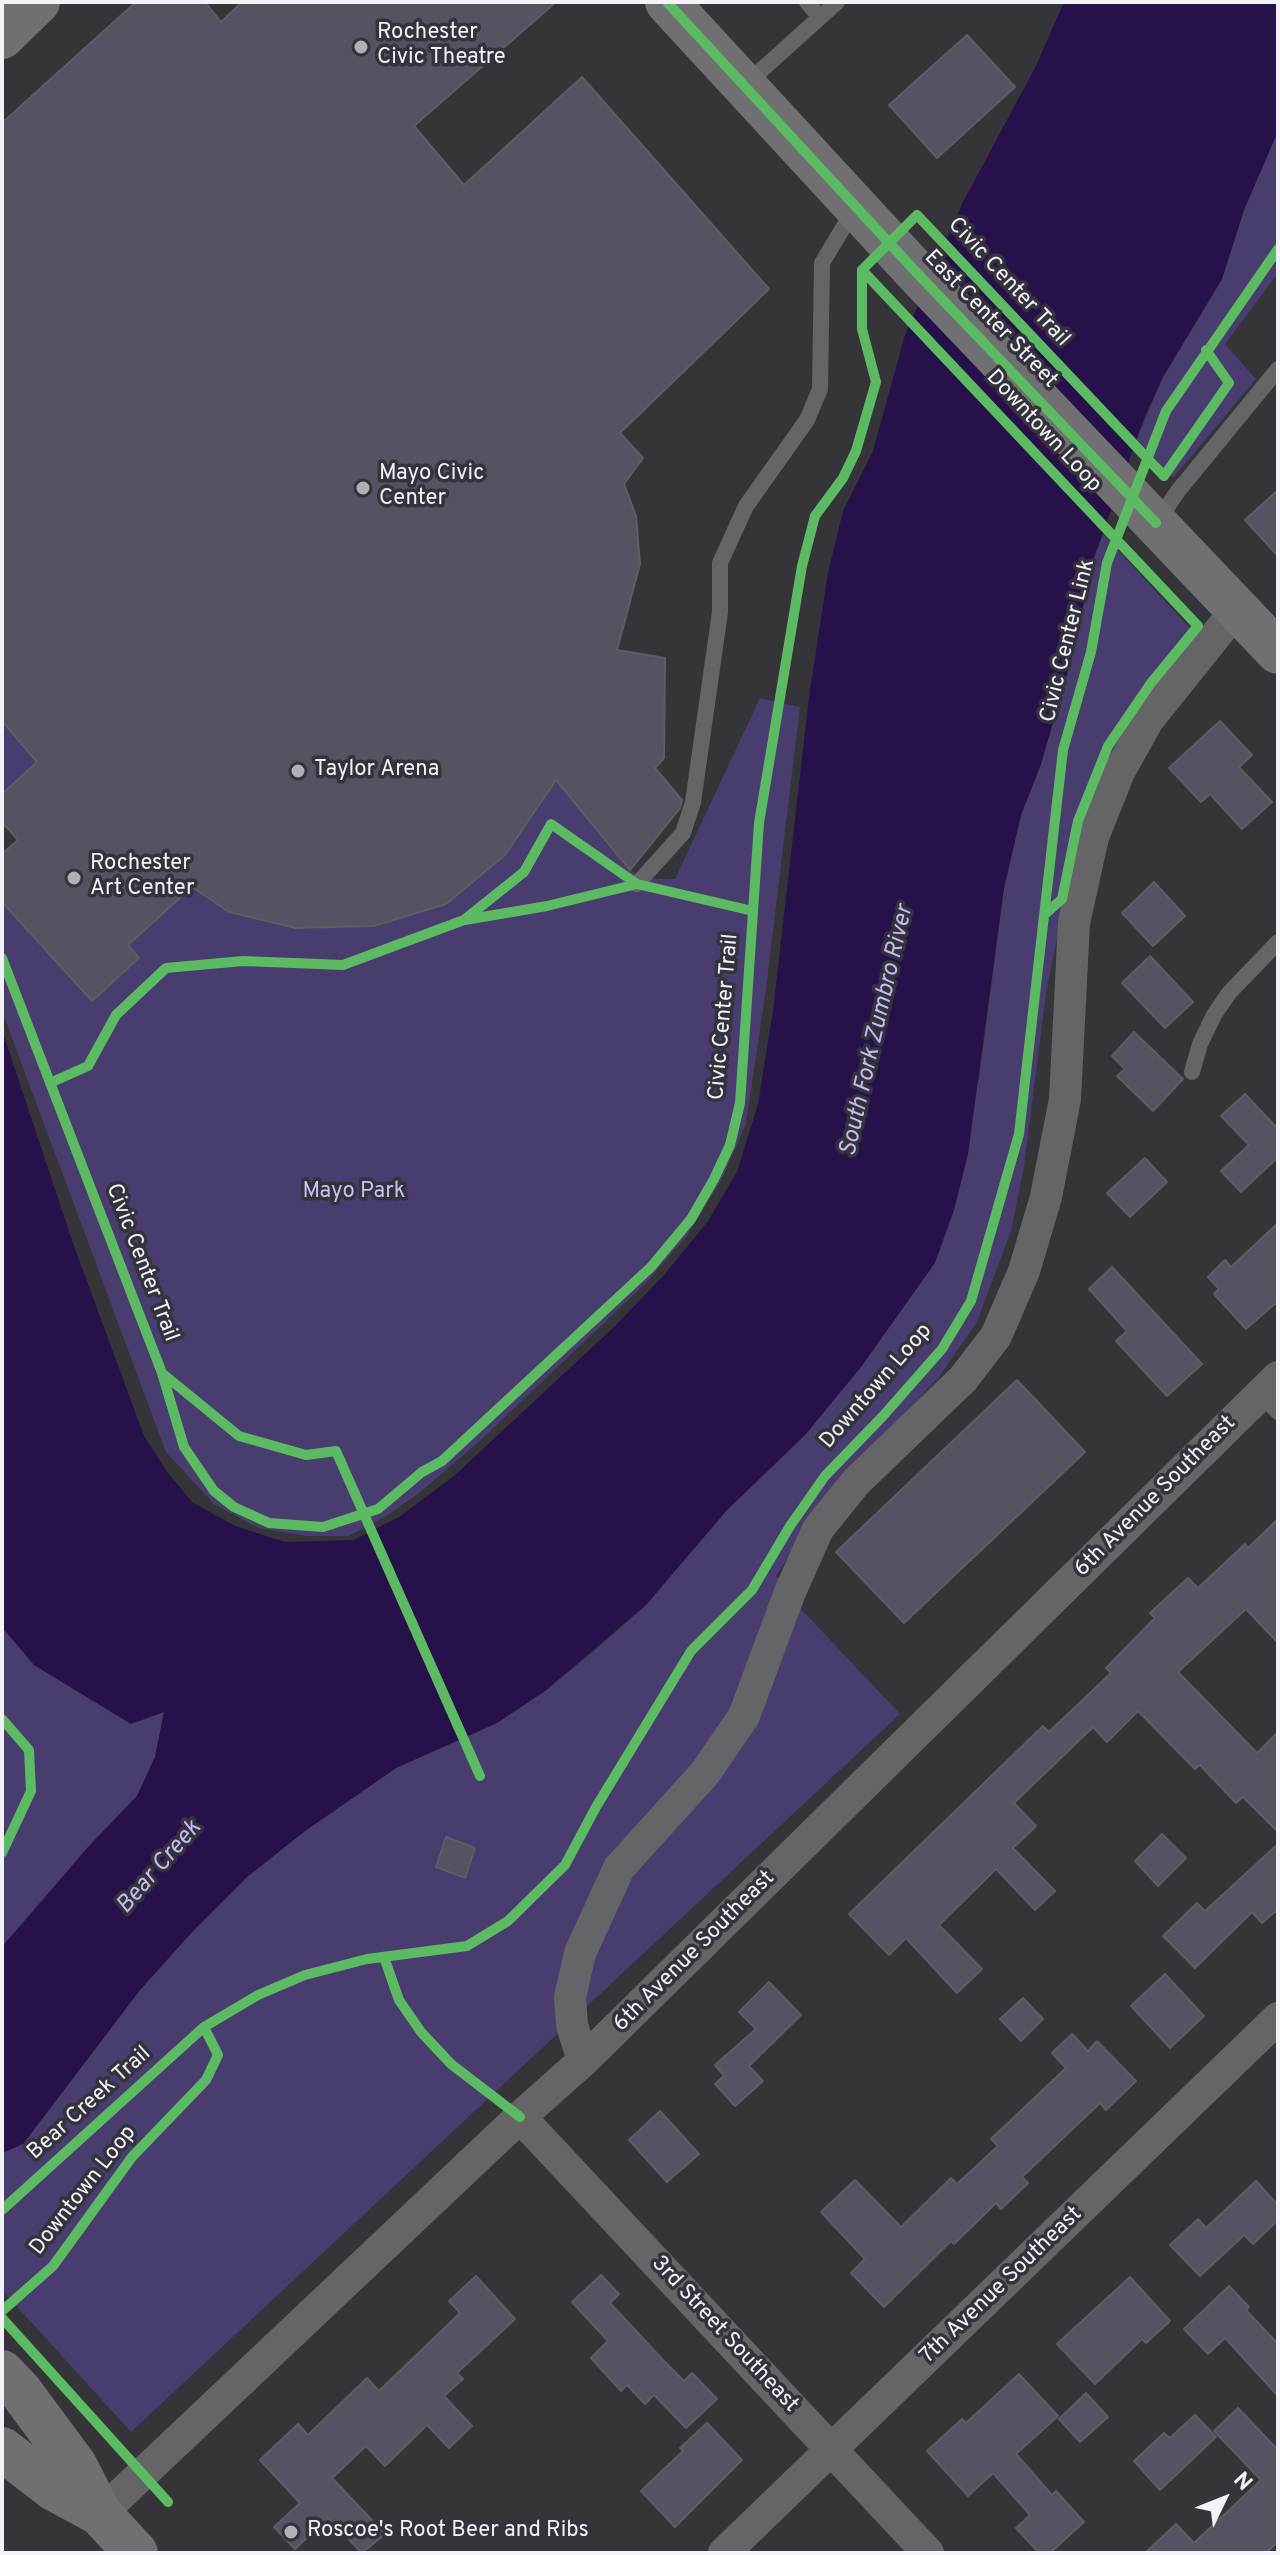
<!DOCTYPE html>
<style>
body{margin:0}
#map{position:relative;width:1280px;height:2555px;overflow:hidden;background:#353439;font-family:Overpass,sans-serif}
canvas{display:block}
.frame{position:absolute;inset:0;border:4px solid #f3f2f8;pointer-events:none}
.north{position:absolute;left:1184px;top:2459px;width:80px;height:80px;-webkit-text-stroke:6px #34323b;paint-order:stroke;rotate:47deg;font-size:22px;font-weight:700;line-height:32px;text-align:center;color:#f3f2f8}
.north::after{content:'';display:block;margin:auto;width:28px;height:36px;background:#f3f2f8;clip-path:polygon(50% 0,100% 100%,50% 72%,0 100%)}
</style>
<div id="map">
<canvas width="1280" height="2555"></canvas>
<div class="frame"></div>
<div class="north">N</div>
</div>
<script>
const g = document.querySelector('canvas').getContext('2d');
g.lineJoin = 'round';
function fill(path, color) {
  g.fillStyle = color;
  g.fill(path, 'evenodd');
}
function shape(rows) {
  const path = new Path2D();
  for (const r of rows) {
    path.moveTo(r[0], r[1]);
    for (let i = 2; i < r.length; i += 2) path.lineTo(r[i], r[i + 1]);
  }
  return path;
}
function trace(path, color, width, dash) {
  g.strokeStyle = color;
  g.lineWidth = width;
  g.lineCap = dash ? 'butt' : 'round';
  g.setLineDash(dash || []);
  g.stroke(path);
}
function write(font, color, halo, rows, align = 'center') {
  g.font = font + ' Overpass,sans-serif';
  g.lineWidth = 7;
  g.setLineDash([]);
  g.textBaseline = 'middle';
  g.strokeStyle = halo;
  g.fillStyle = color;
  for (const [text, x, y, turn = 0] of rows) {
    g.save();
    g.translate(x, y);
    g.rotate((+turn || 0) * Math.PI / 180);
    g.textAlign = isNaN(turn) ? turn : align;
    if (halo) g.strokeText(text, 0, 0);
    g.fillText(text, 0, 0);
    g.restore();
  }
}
fill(shape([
 [1278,131,1278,273,1225,344,1256,379,1173,478,1137,439,1163,377,1222,279,1244,210],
 [1103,534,1199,638,1061,920,1046,993,1024,1167,1011,1231,977,1322,939,1377,826,1498,776,1576,801,1609,900,1714,131,2432,2,2290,2,2153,23,2144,140,1990,193,1931,247,1877,305,1831,396,1768,497,1723,545,1691,593,1652,646,1605,727,1510,805,1435,861,1367,979,1079,1004,888,1021,815,1041,764,1076,642,1091,566],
 [760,698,800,707,766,989,746,1124,723,1177,687,1236,646,1283,481,1440,418,1494,385,1517,349,1536,306,1536,258,1528,214,1504,166,1452,2,1011,2,901,92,1001,139,959,128,945,192,887,229,912,296,928,374,926,446,904,505,855,556,780,630,870,645,879,675,879],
 [2,720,30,754,40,760,2,794],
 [2,1627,34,1665,131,1723,164,1711,155,1757,137,1796,89,1846,2,1947,2,1869,5,1828,2,1824]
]), '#493c6e');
fill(shape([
 [1064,2,1278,2,1278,131,1244,210,1222,279,1163,377,1145,416,1091,566,1076,642,1041,764,1021,815,1004,888,968,1154,954,1210,935,1263,861,1367,805,1435,727,1510,646,1605,545,1691,497,1723,396,1768,305,1831,247,1877,193,1931,140,1990,23,2144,2,2153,2,1947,89,1846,137,1796,155,1757,164,1712,131,1724,34,1665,2,1627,2,1030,74,1246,144,1436,168,1473,192,1502,235,1526,285,1542,354,1540,399,1517,454,1476,615,1326,665,1274,708,1221,737,1172,758,1104,773,1011,809,697,828,573,843,511,873,451,905,335,963,202,1036,66]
]), '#26114a');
const building = shape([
 [136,2,205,2,221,22,242,2,556,2,414,126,464,185,582,77,769,289,620,433,643,458,624,484,636,516,640,564,617,650,665,658,664,758,655,768,682,800,680,808,630,870,556,780,505,855,446,904,374,926,296,928,229,912,192,887,128,945,139,958,92,1001,2,902,2,854,18,840,2,822,2,794,37,762,2,721,2,123,136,2],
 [967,35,1015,87,937,158,889,105,967,35],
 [1278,490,1278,556,1245,520,1278,490],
 [1220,721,1252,755,1239,767,1272,802,1242,829,1210,794,1201,802,1169,768,1220,721],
 [1154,882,1185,916,1153,946,1122,913,1154,882],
 [1150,956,1193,1002,1165,1028,1122,983,1150,956],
 [1134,1032,1183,1079,1153,1111,1117,1076,1125,1069,1112,1056,1134,1032],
 [1245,1094,1278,1129,1278,1157,1241,1192,1221,1171,1249,1145,1221,1116,1245,1094],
 [1145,1158,1167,1182,1130,1217,1107,1193,1145,1158],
 [1278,1223,1278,1301,1246,1329,1214,1294,1219,1289,1208,1277,1225,1260,1231,1267,1278,1223],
 [1112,1267,1202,1364,1167,1396,1116,1341,1127,1331,1089,1289,1112,1267],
 [1017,1380,1085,1452,904,1623,836,1552,1017,1380],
 [1278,1519,1278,1643,1246,1609,1178,1672,1257,1753,1278,1732,1278,1832,1243,1797,1236,1803,1200,1765,1195,1769,1138,1711,1107,1742,1093,1727,1014,1803,1036,1826,1013,1848,1055,1891,1035,1910,996,1869,939,1925,982,1969,957,1993,906,1938,889,1955,849,1914,1043,1726,1049,1732,1111,1673,1106,1668,1155,1618,1150,1613,1188,1578,1198,1588,1245,1544,1248,1548,1278,1519],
 [1162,1834,1186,1858,1158,1886,1135,1861,1162,1834],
 [446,1837,475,1848,465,1878,436,1867,446,1837],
 [1278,1844,1278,1909,1262,1923,1252,1912,1195,1968,1163,1936,1197,1903,1205,1911,1278,1844],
 [1165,1974,1204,2016,1170,2048,1131,2006,1165,1974],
 [769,1982,801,2015,749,2066,763,2081,735,2106,715,2084,724,2076,715,2065,756,2029,739,2012,769,1982],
 [1023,1998,1043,2019,1021,2041,1000,2019,1023,1998],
 [1072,2034,1088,2051,1097,2041,1136,2081,1106,2110,1100,2103,1022,2177,1028,2183,1001,2209,996,2203,954,2244,951,2241,884,2307,851,2273,865,2259,821,2212,855,2180,901,2227,951,2178,957,2184,998,2146,991,2139,1066,2068,1052,2053,1072,2034],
 [660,2111,699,2154,667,2182,629,2140,660,2111],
 [1256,2181,1278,2205,1278,2220,1253,2244,1244,2235,1200,2276,1170,2245,1198,2219,1206,2228,1256,2181],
 [601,2275,619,2294,610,2303,663,2360,684,2381,692,2373,717,2399,686,2428,654,2395,645,2404,627,2385,621,2391,591,2358,608,2341,572,2302,601,2275],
 [476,2276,515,2319,457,2373,463,2379,444,2396,472,2426,449,2448,427,2425,385,2466,366,2446,332,2478,385,2534,362,2553,328,2518,295,2549,274,2527,300,2503,260,2460,298,2424,308,2435,367,2378,379,2391,460,2313,449,2301,476,2276],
 [1130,2277,1170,2321,1146,2343,1142,2339,1095,2384,1057,2344,1130,2277],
 [1229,2286,1249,2307,1246,2310,1278,2344,1278,2396,1225,2338,1208,2354,1184,2329,1229,2286],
 [1019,2374,1058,2416,1016,2454,1052,2495,1056,2491,1084,2522,1050,2553,1039,2553,1016,2528,1030,2515,993,2473,968,2496,927,2451,962,2419,966,2423,1019,2374],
 [1086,2393,1108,2417,1080,2442,1059,2419,1086,2393],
 [1238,2408,1278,2450,1278,2542,1266,2553,1145,2553,1176,2524,1194,2543,1261,2480,1214,2431,1238,2408],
 [1195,2415,1216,2437,1160,2490,1134,2461,1164,2433,1170,2438,1195,2415],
 [707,2423,742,2460,675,2527,641,2491,683,2451,680,2448,707,2423]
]);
fill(building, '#565261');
trace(building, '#5e5d62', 2);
trace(shape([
 [807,2,820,17],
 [746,84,837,2],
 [1157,522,1178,491,1278,369],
 [637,884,683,833,693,802,720,612,720,563,746,506,807,420,820,389,822,263,855,208],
 [1192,1072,1200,1044,1214,1015,1229,993,1278,942],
 [1261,1394,1278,1412]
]), '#656567', 16);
trace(shape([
 [583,2061,572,2025,570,1997,580,1953,619,1868,705,1773,744,1716,790,1592,818,1529,856,1482,963,1379,996,1336,1024,1271,1046,1197,1065,1099,1074,923,1093,837,1119,772,1148,720,1237,609],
 [520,2117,928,2553],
 [100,2514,520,2117,583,2061,1278,1377],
 [724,2553,1278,2018]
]), '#656567', 32);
trace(shape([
 [667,2,916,272,1278,652],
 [2,37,38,2],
 [2,2372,21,2392,75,2465,100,2514,136,2553],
 [2,2449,54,2489,100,2514]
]), '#707073', 44);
trace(shape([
 [667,2,916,272,1156,523],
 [862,270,1198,626,1151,683,1108,746,1078,821,1062,899,1045,914],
 [465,920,547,906,637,884],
 [2,958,162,1373,184,1447,214,1491,234,1507,269,1523,323,1527,378,1509,422,1472,442,1461,651,1267,691,1219,714,1179,730,1145,740,1103,759,823,802,566,815,516,843,478,856,451,876,382,862,329,862,270,917,215,1164,476,1229,383,1206,350],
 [50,1083,88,1066,116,1015,166,968,243,961,343,965,464,920,524,872,551,824,637,884,753,911],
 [162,1373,239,1436,306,1455,336,1451,480,1776],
 [2,1719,29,1750,31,1791,2,1853],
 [384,1957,399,2000,421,2032,451,2064,520,2117],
 [2,2210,204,2027,258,1995,305,1975,367,1959,467,1946,508,1921,565,1865,596,1807,691,1651,752,1590,790,1526,825,1476,883,1416,942,1349,971,1301,1019,1134,1063,750,1091,652,1107,563,1166,411,1278,249],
 [2,2311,53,2266,132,2157,206,2080,218,2055,204,2027],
 [2,2318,168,2502]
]), '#5cba63', 10);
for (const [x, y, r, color] of [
 [361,47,8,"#b0b0b5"],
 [363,488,8,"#b0b0b5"],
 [298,771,8,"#b0b0b5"],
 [74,878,8,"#b0b0b5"],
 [291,2532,8,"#b0b0b5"]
]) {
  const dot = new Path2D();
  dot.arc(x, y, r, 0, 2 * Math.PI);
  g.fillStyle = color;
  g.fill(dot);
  trace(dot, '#34323b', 3);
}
write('22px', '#f3f2f8', '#34323b', [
 ["Rochester",377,34],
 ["Civic Theatre",377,59],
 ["Mayo Civic",379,475],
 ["Center",379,500],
 ["Taylor Arena",314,771],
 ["Rochester",90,865],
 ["Art Center",90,890],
 ["Roscoe's Root Beer and Ribs",307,2532]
], 'left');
write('22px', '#f3f2f8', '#34323b', [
 ["Civic Center Trail",1008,283,47],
 ["East Center Street",990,320,46],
 ["Downtown Loop",1043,432,47],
 ["Civic Center Link",1069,641,-76],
 ["Civic Center Trail",725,1017,-85],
 ["Civic Center Trail",141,1263,69],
 ["Downtown Loop",877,1387,-49],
 ["6th Avenue Southeast",1156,1497,-45],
 ["6th Avenue Southeast",695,1952,-45],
 ["Bear Creek Trail",90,2104,-42],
 ["Downtown Loop",84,2191,-52],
 ["7th Avenue Southeast",1002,2286,-44],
 ["3rd Street Southeast",724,2335,47]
]);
write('22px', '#cbbffa', '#34323b', [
 ["Mayo Park",354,1193]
]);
write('italic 24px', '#c6baf4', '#34323b', [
 ["South Fork Zumbro River",878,1031,-77],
 ["Bear Creek",160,1868,-49]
]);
</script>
